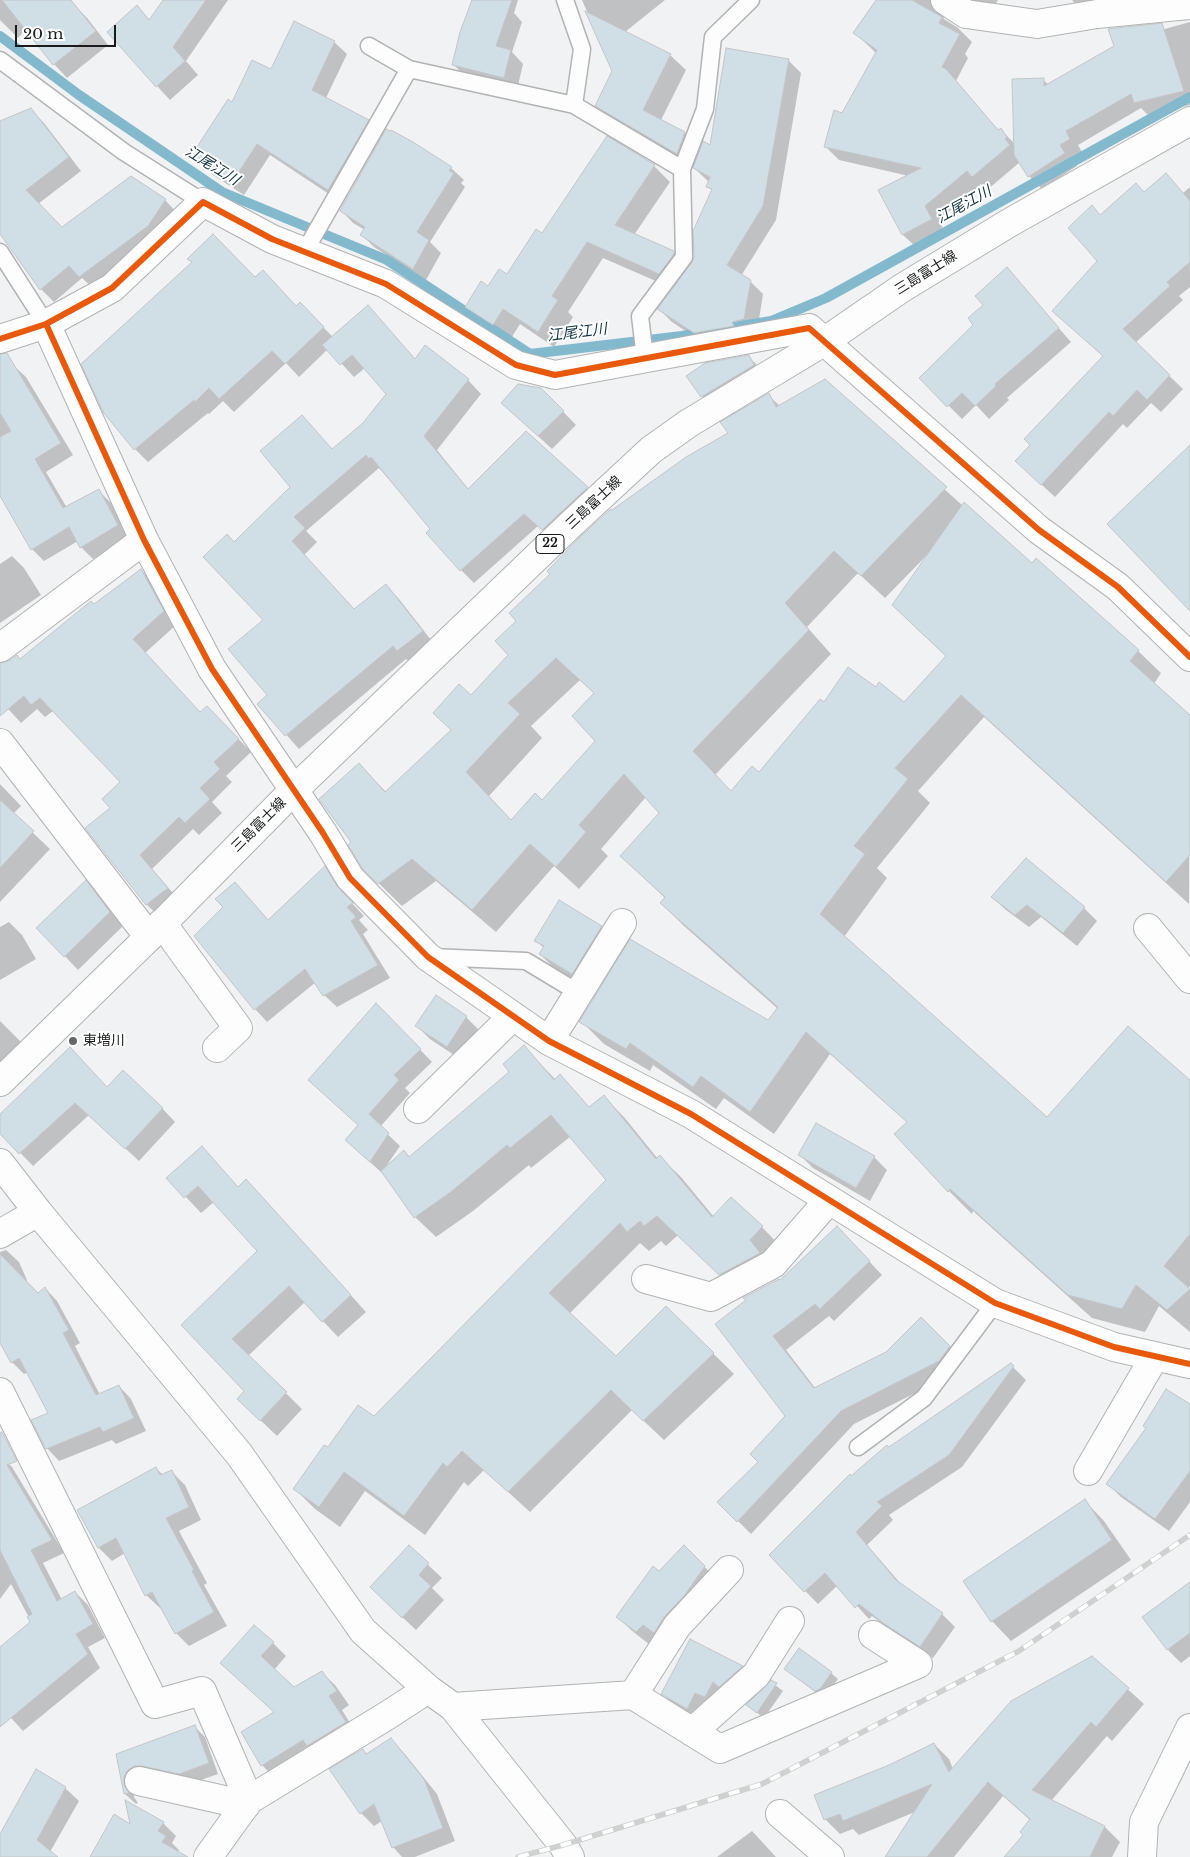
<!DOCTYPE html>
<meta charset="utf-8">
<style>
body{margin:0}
#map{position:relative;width:1190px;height:1857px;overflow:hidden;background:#f0f2f4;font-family:"Libre Baskerville",serif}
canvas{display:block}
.scale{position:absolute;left:15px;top:25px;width:101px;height:22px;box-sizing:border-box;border:2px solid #1a1c1c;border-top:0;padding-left:6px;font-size:15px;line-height:18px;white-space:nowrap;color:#1a1c1c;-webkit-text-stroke:4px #fff;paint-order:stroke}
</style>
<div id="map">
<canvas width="1190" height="1857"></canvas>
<div class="scale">20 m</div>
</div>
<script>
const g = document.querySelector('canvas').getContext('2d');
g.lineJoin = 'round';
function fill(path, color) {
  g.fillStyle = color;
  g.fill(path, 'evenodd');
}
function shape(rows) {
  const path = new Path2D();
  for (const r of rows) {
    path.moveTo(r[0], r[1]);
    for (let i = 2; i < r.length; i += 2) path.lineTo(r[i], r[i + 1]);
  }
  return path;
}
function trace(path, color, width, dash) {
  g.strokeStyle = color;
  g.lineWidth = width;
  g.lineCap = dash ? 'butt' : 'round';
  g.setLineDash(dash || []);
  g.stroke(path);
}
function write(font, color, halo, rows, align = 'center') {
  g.font = font + ' "Libre Baskerville","Noto Sans JP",serif';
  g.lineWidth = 4;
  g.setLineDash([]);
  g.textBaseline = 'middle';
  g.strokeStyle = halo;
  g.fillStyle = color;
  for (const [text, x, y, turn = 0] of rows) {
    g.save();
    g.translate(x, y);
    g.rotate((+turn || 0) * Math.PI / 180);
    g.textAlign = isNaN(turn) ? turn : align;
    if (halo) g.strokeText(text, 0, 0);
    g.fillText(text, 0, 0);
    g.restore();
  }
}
fill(shape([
 [0,0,69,0,88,19,108,45,67,78,54,64,26,29,18,38,0,20],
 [164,0,228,0,186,61,198,75,170,100,157,86,137,7,150,20],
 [473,0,518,0,514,13,522,22,512,52,523,64,517,90,467,78,454,65],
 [582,0,665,0,625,32,670,55,686,70,661,120,685,133,701,150,711,147,788,60,801,73,776,220,741,276,750,281,763,294,757,332,708,346,672,322,659,309,674,289,603,258,568,312,573,317,554,347,520,324,510,340,482,323,466,307,488,288,507,276,542,235,654,166,670,182,634,235,673,252,689,269,693,263,713,191,708,186,709,182,693,167,692,169,612,121,596,105,613,71],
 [877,0,952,0,943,13,944,19,958,28,972,42,965,54,968,58,956,81,999,131,1001,130,1015,144,1043,80,1049,85,1115,46,1114,43,1190,22,1190,105,1148,115,1141,108,1078,145,1082,152,1072,158,1077,166,1042,189,1029,176,1020,162,987,190,981,184,939,220,945,233,917,248,903,235,909,176,839,160,825,146,876,53,855,33],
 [967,0,998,0,990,13],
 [1072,0,1112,0,1086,16],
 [334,42,347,54,326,98,368,121,380,133,341,202,270,155,244,195,210,173,197,160,232,103],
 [30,109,44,123,81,171,38,204,62,229,165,200,178,214,94,289,82,278,54,302,41,289,0,226,0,122],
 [451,168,464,180,461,183,465,187,430,242,441,253,426,280,374,247,362,235,365,230,353,223,341,210],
 [1166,174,1183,193,1190,187,1190,287,1179,296,1183,300,1135,343,1183,389,1161,412,1151,403,1127,428,1123,424,1055,497,1030,474,1032,445,1104,357,1053,311,1098,261,1101,216,1145,193],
 [1007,269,1071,342,1007,398,1009,400,989,419,976,405,962,419,921,378,975,325,985,305],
 [255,279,296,308,300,304,333,337,368,307,415,359,426,347,468,380,481,394,437,450,469,490,526,432,600,501,556,542,538,526,474,583,461,570,432,529,379,468,306,531,317,542,304,555,355,610,386,586,399,599,435,645,411,664,406,659,299,749,259,704,269,695,264,620,234,543,292,487,302,417,333,450,364,424,388,394,365,368,354,377,328,349,299,377,286,363,234,412,223,401,209,414,208,413,148,462,135,449],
 [748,356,762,370,716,410,702,396,687,376],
 [13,365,26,377,73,455,46,472,67,508,99,491,111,503,129,538,93,559,81,547,78,541,44,561,32,549,0,496,0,371],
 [825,381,963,506,1032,564,1138,651,1161,673,1154,684,1190,717,1189,904,984,717,918,791,930,803,877,868,887,878,844,937,1048,1119,1190,1081,1190,1286,1188,1288,1190,1289,1190,1332,1159,1306,1145,1332,1092,1318,973,1211,972,1214,949,1191,908,1123,830,1054,774,1134,724,1098,716,1109,653,1065,650,1071,604,1044,581,1021,769,1021,778,1009,684,926,661,903,665,898,621,856,660,813,646,797,601,849,608,856,579,889,554,866,496,932,436,881,402,906,363,868,353,842,359,764,386,792,452,730,471,697,510,655,518,621,552,574,612,511,730,434,768,395,780,406],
 [927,555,928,556,916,628,947,657,904,703,876,688,824,704,760,774,732,793,715,775,831,654,807,627,858,573,885,598],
 [580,680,595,694,596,741,543,801,512,821,489,796,542,738,531,726],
 [518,385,541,389,576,425,552,449,516,416],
 [12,556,24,568,41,595,0,623,0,564],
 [141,570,154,583,176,625,145,653,201,714,220,720,251,752,226,776,232,782,212,802,222,813,199,835,193,829,152,869,180,901,160,917,147,905,86,828,112,808,121,782,53,711,45,717,37,709,21,723,0,700,0,665,20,660],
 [0,784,21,806,13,814,50,849,0,902],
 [325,868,337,881,349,900,364,916,359,920,368,930,363,934,390,978,337,1007,324,995,316,982,267,1022,255,1009,247,896,269,921],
 [86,882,99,895,123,926,78,970,38,928],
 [992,897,1084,908,1097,921,1077,946,1041,917,1029,927,1006,910],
 [9,922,22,935,36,959,0,980,0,927],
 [601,927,614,940,586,987,553,967,540,954,544,948,536,941],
 [436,997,466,1017,480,1031,460,1059,430,1039,417,1026],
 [376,1004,432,1062,405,1088,410,1093,380,1127,400,1146,387,1165,404,1152,410,1157,511,1072,524,1047,556,1080,560,1076,590,1108,604,1097,624,1117,658,1159,660,1157,681,1177,714,1217,762,1227,782,1248,741,1295,678,1235,666,1246,661,1241,649,1251,640,1243,569,1314,616,1358,666,1307,734,1374,664,1440,632,1410,530,1512,484,1470,468,1486,464,1482,425,1535,365,1491,340,1527,315,1509,295,1489,328,1449,374,1418,608,1180,571,1136,531,1168,529,1165,473,1211,436,1237,415,1217,382,1173,359,1152,359,1125],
 [0,1021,23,1044,0,1069],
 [107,1088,162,1108,175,1122,139,1161,89,1115,33,1166,0,1132,0,1116],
 [799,1154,874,1157,887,1170,870,1201,813,1168],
 [217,1164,238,1188,262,1197,366,1312,338,1337,305,1302,248,1356,302,1409,277,1436,255,1415,246,1391,183,1325,259,1251,214,1202,201,1213,168,1178],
 [850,1241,882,1275,834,1321,829,1316,786,1350,816,1389,886,1353,921,1318,963,1360,953,1374,854,1424,751,1534,719,1502,759,1462,787,1416,717,1324,780,1282],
 [6,1250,19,1262,27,1280,26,1282,38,1294,45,1288,57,1301,80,1343,75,1346,100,1395,119,1386,131,1399,146,1431,116,1444,112,1440,59,1461,47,1448,50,1414,28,1372,24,1374,12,1362,0,1339,0,1252],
 [1011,1365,1026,1380,962,1467,889,1515,893,1520,867,1545,901,1584,942,1614,955,1627,933,1658,897,1635,872,1616,869,1619,838,1585,818,1604,770,1555,851,1477],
 [1190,1406,1190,1502,1169,1531,1121,1497,1108,1484,1147,1429],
 [0,1455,12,1467,64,1553,43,1563,62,1600,75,1592,88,1605,105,1638,88,1647,100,1668,23,1731,0,1706,0,1664,32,1623,11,1584,0,1599],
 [156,1468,163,1475,171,1471,185,1485,201,1520,179,1531,207,1583,204,1585,227,1626,189,1646,176,1633,162,1607,160,1608,146,1595,125,1553,112,1561,99,1548],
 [1085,1501,1104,1521,1131,1560,1011,1641,992,1621],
 [409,1547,442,1578,432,1588,444,1600,416,1630,385,1601],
 [684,1547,718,1580,650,1645,631,1630,618,1617],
 [1190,1583,1190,1656,1181,1663,1168,1650,1144,1618],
 [690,1640,742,1667,755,1680,700,1721,676,1707,663,1694],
 [273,1643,286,1656,274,1670,294,1689,321,1672,335,1685,349,1705,342,1710,358,1736,275,1778,262,1765,275,1713,222,1663],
 [1092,1657,1144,1704,1112,1741,1107,1736,1051,1801,1105,1827,1120,1842,1112,1857,1006,1857,1025,1835,1030,1820,1003,1796,954,1857,886,1857,915,1812,859,1835,853,1829,840,1834,825,1819,889,1766,934,1744,949,1759,953,1769],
 [785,1669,831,1673,838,1679,826,1695,822,1697],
 [771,1682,783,1691,764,1718,747,1705],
 [194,1726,205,1737,218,1774,190,1784,134,1788,134,1797,138,1803,136,1804,125,1794,118,1755],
 [391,1740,404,1753,437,1794,455,1841,415,1857,402,1857,393,1847,382,1821,374,1826,361,1813,363,1750,367,1755],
 [65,1788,79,1801,50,1852,54,1857,0,1857,0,1836],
 [163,1823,176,1836,172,1843,179,1850,174,1857,95,1857,132,1826],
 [752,1831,776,1857,717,1857]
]), '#0003');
trace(shape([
 [0,36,79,95,222,192,387,260,530,354,682,336,771,321,826,298,1190,97]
]), '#83b9cc', 10);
const building = shape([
 [2,0,71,0,96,31,53,65,2,0],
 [163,0,206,0,173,47,185,61,156,87,107,32,137,5,149,20,163,0],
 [472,0,512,0,496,46,511,50,504,78,452,65,460,32,472,0],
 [876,0,912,0,942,17,939,23,960,34,942,67,946,69,998,130,1001,128,1007,137,1005,139,1010,145,972,177,967,171,925,206,932,219,902,235,878,190,921,168,824,147,834,110,842,113,877,50,853,33,876,0],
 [585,11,671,54,643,110,685,132,677,154,595,106,612,71,585,11],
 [294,21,335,41,312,90,369,120,328,190,257,144,231,184,195,161,195,150,228,99,232,102,252,60,271,69,294,21],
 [1162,23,1184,91,1134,103,1131,94,1066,131,1070,139,1060,145,1065,153,1028,177,1014,155,1012,79,1044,78,1044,86,1114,46,1108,29,1162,23],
 [726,48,789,59,763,206,727,265,751,280,744,319,732,322,734,326,694,333,657,309,692,262,694,257,693,231,712,189,706,187,710,177,693,168,703,141,710,145,726,48],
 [31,108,69,157,26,190,62,227,131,176,166,199,148,226,79,277,69,266,40,290,0,234,0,121,31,108],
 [386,129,390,131,391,130,413,142,452,167,449,171,454,173,417,232,429,240,413,269,360,235,365,227,340,211,386,129],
 [607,136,655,165,615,225,674,251,674,254,659,274,587,242,552,296,558,300,538,332,503,309,493,325,465,307,481,281,488,286,499,269,507,274,536,229,542,233,607,136],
 [1166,173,1190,201,1190,262,1167,282,1170,286,1123,329,1170,375,1147,400,1137,390,1113,416,1109,412,1041,485,1015,461,1030,445,1024,439,1103,356,1052,311,1097,261,1068,228,1092,205,1100,215,1136,183,1144,192,1166,173],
 [213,234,255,277,263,270,296,306,300,302,324,327,285,364,272,351,219,399,209,388,195,402,194,400,134,450,103,412,81,364,192,262,187,259,213,234],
 [1007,267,1059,328,995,384,996,386,975,406,962,393,947,407,919,378,973,325,968,318,983,305,975,296,1007,267],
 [368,305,415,359,425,345,469,379,424,436,468,489,526,431,588,487,542,530,524,514,460,571,426,533,430,529,371,457,369,459,366,455,294,517,305,528,292,541,354,609,386,584,423,631,397,651,393,646,285,736,257,704,267,695,228,649,263,620,203,557,227,534,234,542,290,487,260,451,302,415,332,449,363,423,386,394,352,355,340,365,322,345,368,305],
 [7,353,61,443,35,459,63,508,99,489,118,525,80,548,69,527,31,550,0,496,0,437,11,431,0,413,0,354,7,353],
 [749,355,754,365,701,397,686,376,705,363,749,355],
 [825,379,947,487,861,576,834,551,785,603,809,630,693,751,731,791,752,766,759,772,820,699,824,702,848,667,876,687,879,682,904,702,946,656,892,605,964,502,1032,563,1036,558,1139,650,1130,661,1190,715,1190,855,1166,882,961,695,895,768,908,779,854,846,865,854,820,914,1047,1117,1128,1026,1190,1080,1190,1234,1164,1266,1190,1289,1167,1310,1136,1285,1122,1309,1068,1295,950,1189,948,1192,894,1134,907,1122,806,1032,750,1112,701,1076,693,1087,630,1043,626,1049,579,1022,630,939,768,1020,778,1007,660,903,665,897,620,856,659,813,624,774,579,825,586,832,556,867,530,844,472,910,412,859,378,884,362,868,348,845,351,842,319,799,359,763,385,792,451,730,433,713,459,684,471,695,508,655,495,641,516,621,509,613,550,574,547,571,580,537,611,509,612,510,686,457,728,433,720,422,769,393,776,407,825,379],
 [556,658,594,693,572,716,595,741,542,800,535,793,511,820,466,772,520,714,508,703,556,658],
 [518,384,541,388,564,411,538,436,501,403,518,384],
 [1190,445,1190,611,1107,524,1190,445],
 [141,569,164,611,133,639,200,712,207,706,239,739,214,762,220,769,200,788,210,799,185,823,179,817,140,855,168,888,146,905,85,828,110,808,102,799,120,782,40,698,31,705,24,696,0,716,0,663,9,661,17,655,20,659,91,601,94,604,141,569],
 [0,800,34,831,0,868,0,800],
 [1026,858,1085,907,1063,933,1027,905,1015,915,991,897,1026,858],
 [325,866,337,886,353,903,347,907,356,917,351,921,378,965,323,996,305,969,254,1010,194,936,223,907,215,899,235,882,268,920,325,866],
 [86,880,110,912,64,957,36,928,86,880],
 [559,900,602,926,572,974,539,954,544,946,534,941,559,900],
 [436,995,467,1016,447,1047,415,1026,436,995],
 [376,1003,421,1049,394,1075,399,1080,369,1114,389,1133,370,1162,345,1140,358,1125,308,1080,376,1003],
 [524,1045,554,1080,560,1074,589,1107,604,1095,656,1159,660,1155,712,1217,731,1197,763,1226,750,1240,760,1253,719,1275,657,1216,644,1226,640,1221,627,1232,620,1223,549,1293,616,1356,666,1306,714,1353,643,1421,611,1390,508,1492,462,1451,447,1467,443,1463,404,1516,344,1472,319,1507,293,1489,324,1445,328,1447,358,1405,374,1416,606,1180,551,1115,510,1148,507,1145,452,1191,414,1218,381,1171,404,1150,409,1157,509,1072,503,1064,524,1045],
 [70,1047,107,1087,123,1070,163,1108,125,1149,75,1103,19,1154,0,1134,0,1114,70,1047],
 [816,1123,875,1156,856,1188,798,1155,816,1123],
 [202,1146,238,1187,246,1179,351,1295,322,1322,289,1286,232,1339,287,1392,260,1421,237,1399,244,1391,181,1325,257,1251,198,1186,184,1198,166,1178,202,1146],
 [837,1226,870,1261,820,1309,815,1304,773,1336,814,1388,886,1352,921,1317,950,1346,939,1361,841,1411,737,1522,717,1502,758,1462,750,1454,785,1416,715,1324,746,1300,743,1298,779,1279,780,1280,837,1226],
 [0,1254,38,1293,45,1287,69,1330,63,1333,96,1395,119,1385,134,1418,103,1432,100,1427,46,1449,31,1420,48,1413,19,1358,11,1363,0,1343,0,1254],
 [1011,1363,1014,1366,949,1455,877,1502,882,1506,856,1532,896,1580,943,1613,920,1647,883,1623,859,1604,855,1608,825,1573,804,1592,769,1555,850,1474,851,1476,887,1445,889,1447,1011,1363],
 [1166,1389,1190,1404,1190,1471,1155,1519,1106,1484,1146,1428,1143,1426,1166,1389],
 [2,1432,17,1461,7,1465,52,1540,31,1550,57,1601,75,1591,93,1624,76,1634,88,1654,0,1727,0,1647,30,1622,27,1617,32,1614,0,1550,0,1433,2,1432],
 [156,1467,160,1475,172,1470,189,1507,166,1518,194,1570,192,1571,214,1612,175,1634,152,1592,145,1596,116,1538,98,1548,77,1510,156,1467],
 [1085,1499,1112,1540,991,1622,963,1581,1085,1499],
 [409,1545,429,1563,419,1575,431,1586,402,1618,370,1587,409,1545],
 [684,1545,705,1566,684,1596,664,1617,654,1633,643,1625,636,1632,616,1617,653,1566,659,1571,684,1545],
 [1190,1582,1190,1633,1167,1650,1142,1617,1190,1582],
 [254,1625,274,1642,261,1656,294,1687,322,1671,337,1691,329,1696,346,1722,307,1746,303,1740,261,1766,241,1732,274,1712,220,1663,254,1625],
 [690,1639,743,1666,719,1687,713,1682,705,1697,695,1693,687,1709,661,1694,690,1639],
 [799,1648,832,1672,820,1689,815,1691,784,1669,799,1648],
 [1092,1656,1129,1688,1096,1727,1091,1722,1032,1790,1105,1826,1090,1857,1004,1857,1023,1835,1020,1832,1030,1819,988,1782,927,1857,885,1857,932,1784,843,1821,840,1814,824,1820,814,1795,889,1765,934,1743,949,1772,1011,1701,1092,1656],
 [771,1680,777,1683,757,1713,746,1705,771,1680],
 [195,1725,209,1763,179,1774,142,1766,134,1766,127,1771,124,1777,124,1785,129,1793,124,1794,116,1754,195,1725],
 [391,1738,424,1779,443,1828,392,1848,374,1804,360,1814,329,1769,363,1749,366,1754,391,1738],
 [36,1769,66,1787,37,1840,58,1857,0,1857,0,1834,36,1769],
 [125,1800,164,1822,158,1831,166,1836,162,1842,188,1857,90,1857,114,1814,130,1824,125,1800]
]);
fill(building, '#cfdfe5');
trace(building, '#c4c5c7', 1);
const lane = shape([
 [565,0,582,49,574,105],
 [369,46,409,69,574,105,682,169],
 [0,60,124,152,203,202],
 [305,251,409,69],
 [0,252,46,324],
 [645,358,640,316,684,257,682,169,705,109,713,37,751,0],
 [431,957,526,961,579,993],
 [858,1447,924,1398,995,1303]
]);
const street = shape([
 [945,0,966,14,1037,24,1097,14,1190,5],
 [46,324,144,540,212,669,323,833,350,878,428,957,549,1041,691,1114,995,1303,1114,1347,1190,1364],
 [0,339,46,324,112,288,203,202,272,239,386,284,516,365,555,375,809,328,1039,530,1118,587,1190,657],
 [0,648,144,540],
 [0,743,149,937],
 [162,923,238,1028,217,1048],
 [1148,928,1190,979],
 [549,1041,622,923],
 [418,1109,513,1016],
 [0,1163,38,1212,239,1454,363,1631,428,1689,453,1707,563,1845,570,1857],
 [0,1234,38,1212],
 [646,1279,711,1297,773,1264,829,1200],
 [0,1392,155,1704,202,1691,249,1800],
 [1088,1471,1155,1356],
 [633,1695,677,1626,729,1570],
 [453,1707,633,1695,720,1749,918,1664,873,1635],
 [692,1732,756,1675,790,1621],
 [139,1781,246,1805],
 [780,1814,830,1857],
 [208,1857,249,1800,388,1715,428,1689]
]);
const secondary = shape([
 [1142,1857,1144,1822,1190,1728]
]);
const primary = shape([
 [0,1082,149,937,294,790,569,526,651,450,689,423,825,341,902,288,1009,223,1190,121]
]);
trace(lane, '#b1b3b4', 19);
trace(street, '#b1b3b4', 30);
trace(secondary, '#b1b3b4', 30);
trace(primary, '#b1b3b4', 30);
trace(lane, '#fdfdfd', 16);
trace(street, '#fdfdfd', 28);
trace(secondary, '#fdfdfd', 28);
trace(primary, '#fdfdfd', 28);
const rail = shape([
 [518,1857,563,1845,762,1784,1019,1651,1190,1535]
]);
trace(rail, '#cfd0d0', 5.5);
trace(rail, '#fff', 4, [11]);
trace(shape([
 [46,324,144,540,212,669,323,833,350,878,428,957,549,1041,691,1114,995,1303,1114,1347,1190,1364],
 [0,339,46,324,112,288,203,202,272,239,386,284,516,365,555,375,809,328,1039,530,1118,587,1190,657]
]), '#e8590c', 6);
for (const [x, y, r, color] of [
 [73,1041,5,"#656768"]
]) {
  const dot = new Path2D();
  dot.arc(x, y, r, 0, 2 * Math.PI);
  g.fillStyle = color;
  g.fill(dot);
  trace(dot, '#fff', 2);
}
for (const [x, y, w] of [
 [550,544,28]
]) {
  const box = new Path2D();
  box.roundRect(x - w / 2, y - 9.5, w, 19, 4);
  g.fillStyle = '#fff';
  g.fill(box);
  trace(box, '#1a1c1c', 1);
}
write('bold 12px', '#1a1c1c', null, [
 ["22",550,544]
]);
write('14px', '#1a1c1c', '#fff', [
 ["三島富士線",926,273,-32],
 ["三島富士線",594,503,-43],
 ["三島富士線",259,825,-45]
]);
write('14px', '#1a1c1c', '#fff', [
 ["東増川",83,1041]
], 'left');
write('italic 15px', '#123642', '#fff', [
 ["江尾江川",212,166,32],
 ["江尾江川",964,205,-29],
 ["江尾江川",577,333,-7]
]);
</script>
